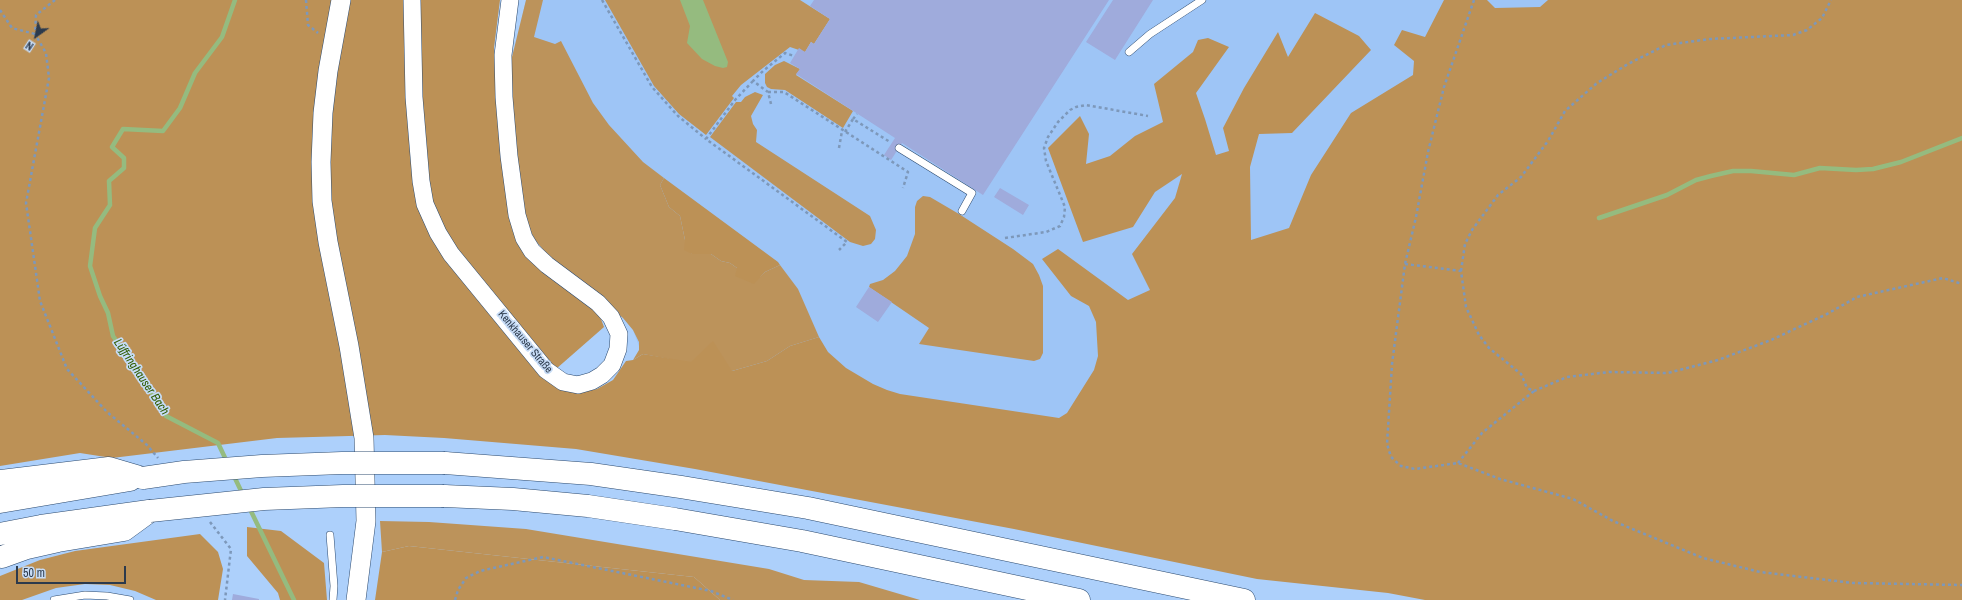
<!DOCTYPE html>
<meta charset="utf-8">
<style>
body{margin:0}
#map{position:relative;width:1962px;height:600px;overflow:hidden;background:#add0fb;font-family:"Archivo Narrow",sans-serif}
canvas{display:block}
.north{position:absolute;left:16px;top:16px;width:40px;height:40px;-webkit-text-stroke:3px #c7dcf6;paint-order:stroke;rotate:213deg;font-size:11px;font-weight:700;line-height:16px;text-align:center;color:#2c3a4c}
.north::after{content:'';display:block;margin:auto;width:14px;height:18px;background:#2c3a4c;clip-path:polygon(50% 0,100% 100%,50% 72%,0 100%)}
.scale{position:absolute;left:16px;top:566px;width:110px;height:18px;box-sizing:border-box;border:2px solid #2c3a4c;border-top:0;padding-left:5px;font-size:12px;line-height:14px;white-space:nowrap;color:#2c3a4c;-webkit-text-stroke:3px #c7dcf6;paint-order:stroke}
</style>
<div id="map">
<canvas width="1962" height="600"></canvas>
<div class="north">N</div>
<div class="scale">50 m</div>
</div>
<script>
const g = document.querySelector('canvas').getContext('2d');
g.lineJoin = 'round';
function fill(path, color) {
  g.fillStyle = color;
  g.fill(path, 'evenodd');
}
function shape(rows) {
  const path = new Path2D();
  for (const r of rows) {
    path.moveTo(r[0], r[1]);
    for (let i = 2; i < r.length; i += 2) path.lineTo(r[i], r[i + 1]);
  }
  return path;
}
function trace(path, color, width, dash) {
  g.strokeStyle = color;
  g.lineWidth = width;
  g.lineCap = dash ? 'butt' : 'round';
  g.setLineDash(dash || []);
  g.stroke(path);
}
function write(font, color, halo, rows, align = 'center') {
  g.font = font + ' "Archivo Narrow",sans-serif';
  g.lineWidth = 3.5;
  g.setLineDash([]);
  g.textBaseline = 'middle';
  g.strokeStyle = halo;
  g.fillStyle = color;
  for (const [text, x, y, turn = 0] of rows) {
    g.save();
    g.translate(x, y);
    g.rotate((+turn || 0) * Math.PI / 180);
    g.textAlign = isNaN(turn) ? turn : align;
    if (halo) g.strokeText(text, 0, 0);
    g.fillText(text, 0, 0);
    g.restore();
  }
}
fill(shape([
 [526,0,1570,0,1312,492,679,453,633,330,623,318,535,240,522,17]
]), '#9ec5f6');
fill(shape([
 [526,0,543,0,534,37,555,44,561,41,593,103,609,125,643,162,664,178,660,185,669,207,680,216,685,240,692,254,711,254,721,261,730,263,737,268,760,277,765,272,780,265,798,289,819,337,790,346,767,361,732,371,643,354,633,360,639,350,639,342,633,330,623,318,546,253,535,240,526,222,522,205,512,104,511,61],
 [605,0,800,0,830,19,814,44,811,42,805,52,790,47,741,85,732,96,734,98,706,135,679,114,654,86],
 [784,61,800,69,796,75,853,111,843,128,785,90,771,89,767,87,765,83,765,74,775,65],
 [755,92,763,95,751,116,753,124,757,130,756,142,870,216,876,230,875,239,871,244,863,246,850,242,710,137,736,102,741,102,745,97],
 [923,196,930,197,959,214,1013,249,1033,264,1039,275,1043,286,1043,353,1040,359,1034,361,919,344,929,328,869,287,870,284,883,280,895,271,907,256,915,234,915,207,917,201],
 [380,521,429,522,526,529,769,569,804,580,859,582,920,600,720,600,694,577,409,546,382,552]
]), '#bc935b');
fill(shape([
 [0,0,500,0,494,48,501,130,512,229,521,247,557,282,599,314,604,327,556,369,576,393,597,389,613,380,626,361,633,360,643,354,691,362,713,341,732,371,767,361,790,346,819,337,828,352,846,368,873,384,887,390,900,394,1059,418,1067,413,1094,370,1098,356,1096,322,1089,306,1071,296,1042,259,1058,249,1128,300,1150,290,1132,254,1175,198,1182,174,1155,192,1133,227,1083,242,1048,148,1080,116,1089,134,1086,164,1110,156,1135,136,1163,122,1154,84,1193,52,1198,40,1208,38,1229,47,1196,93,1205,119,1216,155,1229,151,1223,128,1244,88,1278,32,1288,57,1315,13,1359,36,1371,50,1292,133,1259,134,1250,167,1251,240,1289,228,1311,175,1351,113,1413,75,1414,61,1394,45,1402,30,1425,37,1444,0,1487,0,1495,8,1540,7,1548,0,1962,0,1962,600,1425,600,1388,593,1257,579,1014,529,695,469,576,449,444,438,385,435,277,438,112,458,80,453,0,466],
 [664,178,778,262,780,265,765,272,754,284,735,276,737,268,730,263,721,261,711,254,692,254,684,250,685,240,680,216,669,207,660,185],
 [247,527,281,531,324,563,327,600,280,600,278,593,247,556],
 [200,534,218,552,223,569,218,600,156,600,135,591,110,585,85,584,56,588,22,600,0,600,0,576,40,560,75,551],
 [409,546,694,577,720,600,375,600,382,552]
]), '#bc9156');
fill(shape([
 [680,0,703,0,728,62,727,67,723,68,715,66,702,59,687,43,690,26]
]), '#95bb7f');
trace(shape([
 [1599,218,1667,195,1696,180,1711,176,1733,171,1751,171,1794,175,1820,168,1856,170,1873,169,1901,162,1962,138],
 [227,462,218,443,166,416,145,382,113,336,108,313,100,296,90,266,95,228,110,205,109,181,124,168,124,158,112,147,123,129,163,131,180,108,195,73,222,37,235,0],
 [233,474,243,495],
 [249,507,294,600]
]), '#95bb7f', 4.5);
fill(shape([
 [814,0,1109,0,983,195,902,143,891,160,884,155,895,138,796,74,800,69,790,63,799,48,805,52,811,42,814,44,830,19,810,6],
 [1113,0,1153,0,1115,60,1086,42],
 [1000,188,1029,205,1023,215,994,197],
 [869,287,892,302,878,322,856,307],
 [233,594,259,599,259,600,232,600]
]), '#9fabdc');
const service = shape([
 [1129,52,1150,34,1202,0],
 [899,148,972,193,962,211],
 [330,535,334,586,333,600],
 [54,600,85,595,107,596,130,600]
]);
const tertiary = shape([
 [412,0,414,97,421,181,425,204,438,233,451,254,546,370,563,382,578,385,592,381,602,375,612,365,618,349,619,334,611,317,598,303,547,265,532,251,524,238,517,215,509,156,504,97,503,55,510,0]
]);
const secondary = shape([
 [341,0,328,71,323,113,321,162,322,201,328,242,349,346,364,438,366,521,356,600]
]);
const motorway = shape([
 [445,463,591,474,681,487,808,508,1244,600],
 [0,481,109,468,143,478],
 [444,496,513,499,588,506,675,519,802,541,1079,600],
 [0,502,130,480],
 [0,534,41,526,149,511],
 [2,557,27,548,58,541,124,530,150,511]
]);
trace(service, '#2c4a6f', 8);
trace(tertiary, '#2c4a6f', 18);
trace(secondary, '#2c4a6f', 20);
trace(motorway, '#2c4a6f', 23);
trace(shape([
 [55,0,36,15,35,34,46,53,49,78,26,203,40,301,67,369,107,412,147,445,158,458],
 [306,0,308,25,318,33],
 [602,0,652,87,678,116,706,139],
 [1474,0,1444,87,1428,152,1416,217,1405,264,1392,364,1387,444,1391,457,1401,466,1415,469,1458,463,1500,479,1573,499,1613,521,1703,558,1760,572,1853,583,1962,585],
 [0,10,12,28,35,34],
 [753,81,735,100,706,139,847,242,839,250],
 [768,92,784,92,908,172,903,188],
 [771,104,768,92,753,81,763,71,785,53,794,56],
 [853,119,857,114],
 [845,132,853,119,890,142],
 [839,148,842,131],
 [1005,238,1046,232,1060,226,1064,217,1065,207,1046,161,1044,148,1048,137,1058,122,1070,110,1076,107,1086,105,1148,116],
 [1405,264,1461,271,1466,307,1479,335,1489,348,1521,374,1527,388,1534,391,1567,377,1609,372,1668,373,1718,360,1771,340,1827,314,1857,297,1943,278,1962,284],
 [1461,271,1465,244,1472,230,1498,195,1521,177,1548,141,1565,111,1597,83,1628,64,1666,45,1710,39,1793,35,1807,30,1822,18,1831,0],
 [1458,463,1482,433,1534,391],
 [210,522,231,549,225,600],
 [455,600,458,590,466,578,480,571,543,557,711,591,733,600]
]), '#7d98ba', 2.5, [3, 3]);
trace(service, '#fff', 7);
trace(tertiary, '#fff', 17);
trace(secondary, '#fff', 19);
trace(motorway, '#fff', 22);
const motorwayBridge = shape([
 [143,478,184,472,262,466,342,463,445,463],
 [150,511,264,499,343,496,444,496]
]);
trace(motorwayBridge, '#2c4a6f', 23, []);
trace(motorwayBridge, '#fff', 22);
write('11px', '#2c3a4c', '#c7dcf6', [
 ["Kenkhauser Straße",525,342,50]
]);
write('italic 12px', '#305c01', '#c7dcf6', [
 ["Lüffringhauser Bach",141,377,56]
]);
</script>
